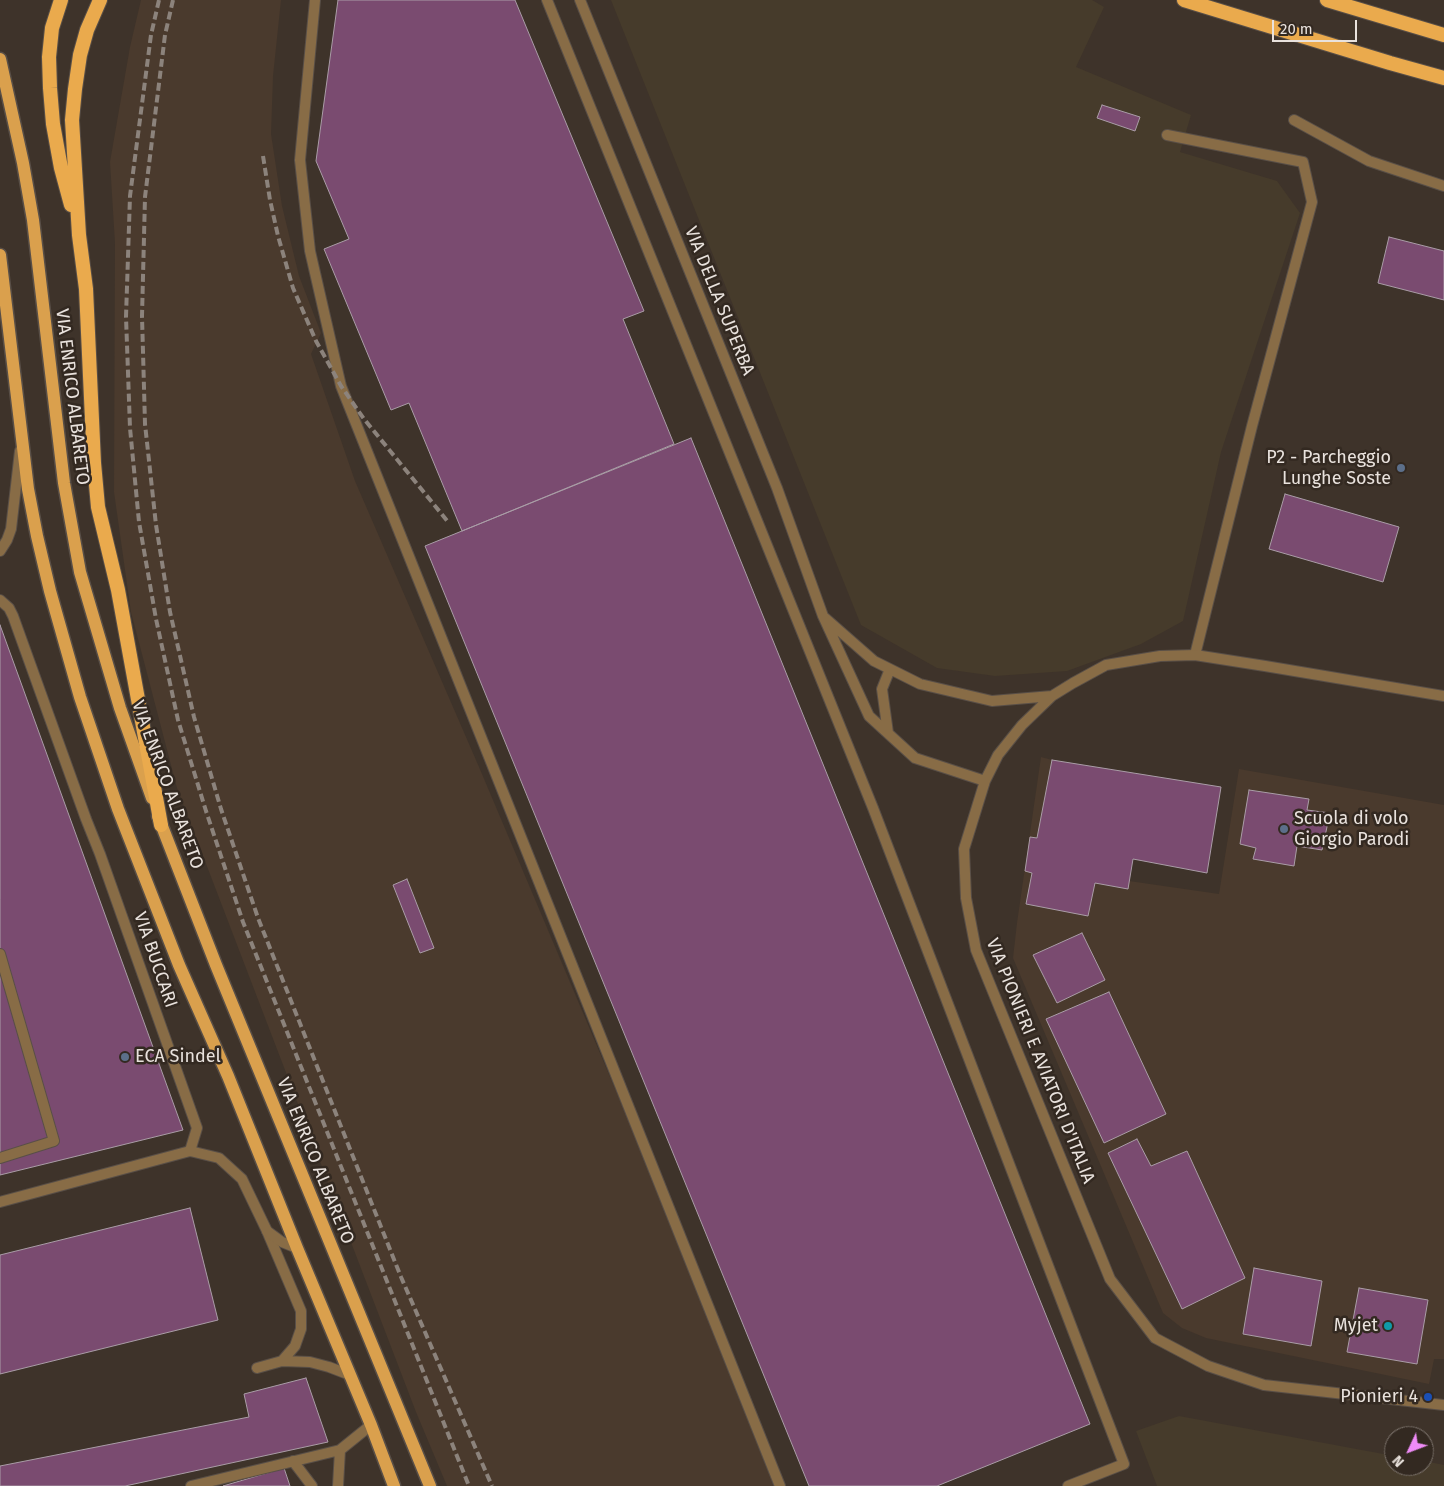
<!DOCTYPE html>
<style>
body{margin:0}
#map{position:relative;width:1444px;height:1486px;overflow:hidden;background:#3e332a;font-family:"Fira Sans",sans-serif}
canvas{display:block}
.north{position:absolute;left:1384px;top:1426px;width:50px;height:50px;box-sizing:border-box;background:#332921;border:1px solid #7c736c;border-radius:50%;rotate:227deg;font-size:14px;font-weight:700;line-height:20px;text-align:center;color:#e9e2dd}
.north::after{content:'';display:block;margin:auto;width:18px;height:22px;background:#ef8bf7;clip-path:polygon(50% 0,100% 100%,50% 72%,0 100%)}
.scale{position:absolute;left:1272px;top:20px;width:85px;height:22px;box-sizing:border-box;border:2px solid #e9e2dd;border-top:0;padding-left:6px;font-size:15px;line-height:18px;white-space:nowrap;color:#e9e2dd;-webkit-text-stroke:4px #332921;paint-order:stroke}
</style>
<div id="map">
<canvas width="1444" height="1486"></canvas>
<div class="north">N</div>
<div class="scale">20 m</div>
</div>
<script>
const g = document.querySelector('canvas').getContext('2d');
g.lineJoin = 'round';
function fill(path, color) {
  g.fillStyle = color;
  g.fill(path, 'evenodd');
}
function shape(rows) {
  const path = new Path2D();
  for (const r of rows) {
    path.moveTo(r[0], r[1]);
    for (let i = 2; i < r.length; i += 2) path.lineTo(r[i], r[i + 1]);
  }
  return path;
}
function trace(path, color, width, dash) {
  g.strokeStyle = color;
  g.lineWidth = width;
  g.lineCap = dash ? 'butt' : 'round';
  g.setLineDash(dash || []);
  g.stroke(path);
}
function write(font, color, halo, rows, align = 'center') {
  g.font = font + ' "Fira Sans",sans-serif';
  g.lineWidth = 5;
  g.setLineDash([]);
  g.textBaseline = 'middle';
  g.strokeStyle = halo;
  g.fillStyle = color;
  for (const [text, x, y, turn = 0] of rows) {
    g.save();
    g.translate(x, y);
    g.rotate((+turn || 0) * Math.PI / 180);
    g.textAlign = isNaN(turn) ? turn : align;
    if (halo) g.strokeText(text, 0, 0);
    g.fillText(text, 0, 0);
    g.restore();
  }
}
fill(shape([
 [611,0,1092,0,1104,7,1076,67,1191,115,1180,152,1277,181,1300,213,1221,452,1183,621,1141,644,1067,671,995,676,937,668,861,625],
 [1179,1416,1394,1456,1394,1466,1424,1466,1424,1461,1444,1465,1444,1486,1157,1486,1136,1431]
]), '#463b2b');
fill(shape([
 [141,0,281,0,273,76,271,134,282,206,299,276,321,333,311,354,355,481,479,767,767,1448,777,1486,447,1486,416,1412,177,788,131,612,114,492,115,243,110,162,130,47],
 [1041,757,1052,760,1129,881,1219,894,1239,769,1444,805,1444,1359,1434,1359,1429,1384,1206,1338,1182,1328,1163,1313,1013,958,1017,923]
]), '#4a3a2d');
const building = shape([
 [338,0,515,0,644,311,623,319,674,444,462,531,409,403,391,410,324,249,349,239,316,161,338,0],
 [1102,105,1140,117,1135,131,1097,118,1102,105],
 [1389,237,1444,251,1444,300,1378,283,1389,237],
 [691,438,1090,1424,937,1486,809,1486,425,546,691,438],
 [1285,494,1399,527,1383,582,1269,549,1285,494],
 [0,625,183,1130,0,1175,0,625],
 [1052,760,1221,787,1207,873,1133,859,1128,889,1095,883,1088,916,1026,904,1032,873,1025,871,1030,837,1037,838,1052,760],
 [1249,790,1309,799,1307,810,1330,813,1322,850,1297,846,1294,866,1253,859,1256,848,1240,844,1249,790],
 [407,879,434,948,420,953,393,885,407,879],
 [1082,933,1105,980,1057,1003,1033,955,1082,933],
 [1109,992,1166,1114,1104,1143,1046,1019,1109,992],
 [1137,1139,1151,1166,1187,1151,1245,1278,1182,1309,1108,1153,1137,1139],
 [190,1208,218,1320,0,1374,0,1255,190,1208],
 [1254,1268,1322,1281,1311,1346,1243,1334,1254,1268],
 [1359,1288,1428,1300,1417,1364,1347,1352,1359,1288],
 [306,1378,328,1442,125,1486,0,1486,0,1466,249,1417,244,1394,306,1378],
 [284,1468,290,1486,223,1486,284,1468]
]);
fill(building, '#7a4b70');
trace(building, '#aa9da7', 1);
const service = shape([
 [315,0,300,160,310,251,341,386,780,1486],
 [547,0,873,808,1124,1464,1068,1486],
 [1294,120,1369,161,1444,186],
 [1167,135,1303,162,1312,202,1252,426,1195,655],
 [0,954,54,1141,0,1158],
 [267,1231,301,1311,301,1329,295,1346,282,1361],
 [257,1368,282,1361,310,1362,329,1367,350,1375],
 [293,1461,312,1486],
 [191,1486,340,1450],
 [338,1486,340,1450,371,1425]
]);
const minor = shape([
 [0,551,7,540,11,529,20,451],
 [0,600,9,608,13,616,86,819,100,854,197,1128,190,1151,0,1202],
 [190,1151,219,1158,242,1179,267,1231,282,1242,297,1248]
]);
const tertiary = shape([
 [580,0,777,488,823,616,869,716,915,758,985,781],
 [825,618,874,661,920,684,992,701,1052,696],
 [1444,696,1265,666,1195,655,1160,656,1106,665,1073,683,1052,696,1022,725,998,755,985,781,964,849,966,898,976,950,1110,1279,1155,1338,1208,1366,1264,1385,1444,1405],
 [888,733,882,689,890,669]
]);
const primary = shape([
 [0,59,23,163,33,220,64,483,80,572,120,708,152,798],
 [0,255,28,489,37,536,50,591,80,697,118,809,179,965,228,1076,297,1248,371,1425,394,1486],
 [158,816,216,965,430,1486]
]);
const trunk = shape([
 [61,0,52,28,49,57,50,88,53,124,61,168,71,205],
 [100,0,87,30,80,55,75,89,72,120,79,235,86,289,94,463,98,507,118,590,161,825],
 [1184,0,1390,63,1444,78],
 [1327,0,1444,35]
]);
trace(service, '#594f47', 12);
trace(minor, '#594f47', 12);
trace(tertiary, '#594f47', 12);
trace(primary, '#594f47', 15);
trace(trunk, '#594f47', 16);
trace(service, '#886c46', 10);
trace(minor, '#886c46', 10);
trace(tertiary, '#886c46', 10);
trace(primary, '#daa04d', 12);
trace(trunk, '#eaaa4d', 14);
trace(shape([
 [159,0,151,35,130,196,126,317,130,428,139,522,156,619,178,720,206,811,243,922,469,1486],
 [173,0,165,35,145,197,142,316,145,424,156,525,170,612,194,717,221,809,258,918,401,1277,492,1486],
 [263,156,270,200,278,236,293,288,316,341,341,386,364,419,449,523]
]), '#8c837c', 4, [8, 4]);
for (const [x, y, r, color] of [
 [1401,468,5,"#5c6f8a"],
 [1284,829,5,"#5c6f8a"],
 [125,1057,5,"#5c6f8a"],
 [1388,1326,5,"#0f9aa8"],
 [1428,1397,5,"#1a4fb4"]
]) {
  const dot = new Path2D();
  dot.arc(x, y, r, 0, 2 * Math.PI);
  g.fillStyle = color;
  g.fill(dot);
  trace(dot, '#332921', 2);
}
write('18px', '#e9e2dd', '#332921', [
 ["VIA DELLA SUPERBA",719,301,68],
 ["VIA ENRICO ALBARETO",72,397,83],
 ["VIA ENRICO ALBARETO",167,785,70],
 ["VIA BUCCARI",155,960,71],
 ["VIA PIONIERI E AVIATORI D'ITALIA",1040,1061,68],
 ["VIA ENRICO ALBARETO",315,1161,68]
]);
write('18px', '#e9e2dd', '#332921', [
 ["P2 - Parcheggio",1391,458],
 ["Lunghe Soste",1391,479],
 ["Scuola di volo",1294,819,"left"],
 ["Giorgio Parodi",1294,840,"left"],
 ["ECA Sindel",135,1057,"left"],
 ["Myjet",1378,1326],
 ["Pionieri 4",1418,1397]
], 'right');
</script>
